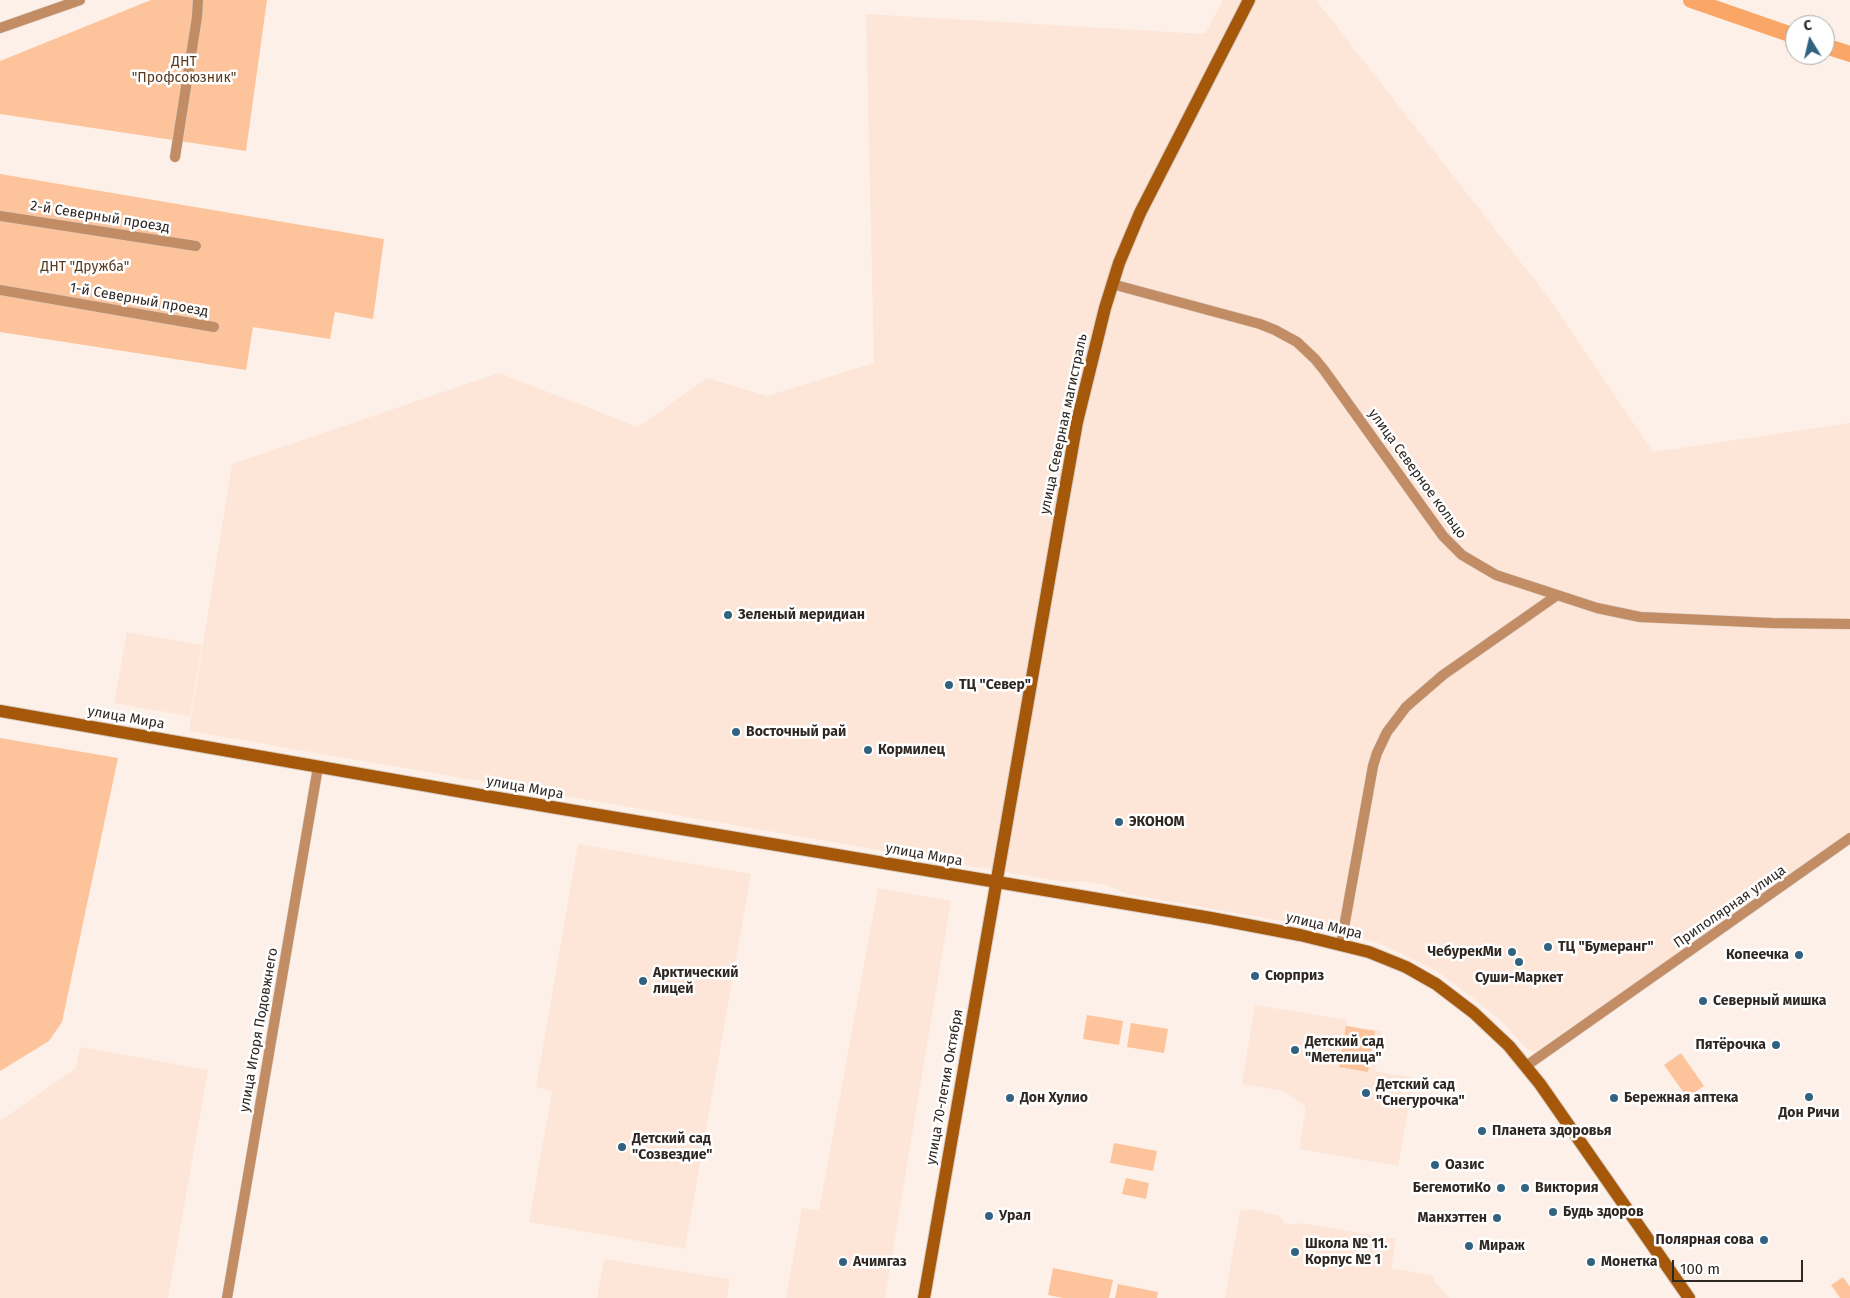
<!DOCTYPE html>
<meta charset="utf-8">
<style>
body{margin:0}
#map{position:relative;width:1850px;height:1298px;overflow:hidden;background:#fdf0e8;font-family:"Fira Sans",sans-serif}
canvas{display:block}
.north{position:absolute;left:1785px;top:15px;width:50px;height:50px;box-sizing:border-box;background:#fff;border:1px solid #aca9a7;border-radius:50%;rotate:351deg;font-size:14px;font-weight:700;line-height:20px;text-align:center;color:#2f2722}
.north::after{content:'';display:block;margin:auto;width:18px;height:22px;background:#316380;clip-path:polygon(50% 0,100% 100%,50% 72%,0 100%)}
.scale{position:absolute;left:1672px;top:1260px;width:131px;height:22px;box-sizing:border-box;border:2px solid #2f2722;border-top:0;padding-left:6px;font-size:15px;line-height:18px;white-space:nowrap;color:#2f2722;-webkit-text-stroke:4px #fff;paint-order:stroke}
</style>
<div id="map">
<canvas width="1850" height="1298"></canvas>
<div class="north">С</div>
<div class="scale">100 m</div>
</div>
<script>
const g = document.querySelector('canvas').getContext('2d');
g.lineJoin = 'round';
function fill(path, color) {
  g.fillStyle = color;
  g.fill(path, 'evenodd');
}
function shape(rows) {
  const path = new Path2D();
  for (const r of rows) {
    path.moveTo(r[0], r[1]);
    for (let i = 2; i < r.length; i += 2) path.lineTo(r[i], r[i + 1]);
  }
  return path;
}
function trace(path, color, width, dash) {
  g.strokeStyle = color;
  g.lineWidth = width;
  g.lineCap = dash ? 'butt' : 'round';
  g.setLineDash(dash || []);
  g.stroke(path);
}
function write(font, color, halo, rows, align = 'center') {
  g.font = font + ' "Fira Sans",sans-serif';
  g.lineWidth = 5;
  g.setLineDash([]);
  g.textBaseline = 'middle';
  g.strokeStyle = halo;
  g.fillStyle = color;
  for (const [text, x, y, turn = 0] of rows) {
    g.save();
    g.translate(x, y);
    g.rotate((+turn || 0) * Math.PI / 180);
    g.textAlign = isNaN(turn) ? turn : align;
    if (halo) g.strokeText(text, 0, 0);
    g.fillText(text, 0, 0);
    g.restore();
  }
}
fill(shape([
 [1223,0,1316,0,1548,297,1653,452,1850,423,1850,832,1713,929,1704,932,1691,941,1684,949,1535,1052,1527,1049,1502,1022,1483,1006,1437,971,1384,945,1333,930,1127,894,1109,886,1082,881,1064,882,189,731,232,464,499,373,638,427,707,378,767,396,874,363,866,14,1205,34],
 [127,632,202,645,190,716,114,703],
 [578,844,751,874,685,1249,529,1222,552,1091,536,1087],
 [878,888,951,901,885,1298,786,1298,802,1208,819,1211],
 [1255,1005,1347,1020,1347,1026,1382,1031,1375,1071,1414,1078,1398,1166,1299,1149,1306,1107,1284,1091,1242,1084],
 [80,1047,208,1070,168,1298,0,1298,0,1121,76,1068],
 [1250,1209,1280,1216,1284,1223,1297,1225,1301,1223,1396,1239,1391,1268,1435,1276,1434,1281,1449,1298,1225,1298,1240,1211],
 [604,1259,730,1279,727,1298,597,1298]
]), '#fde6d7');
fill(shape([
 [151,0,267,0,246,151,0,114,0,61],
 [0,174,384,239,373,319,335,312,330,339,253,327,246,370,0,332],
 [0,738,118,758,62,1022,49,1041,0,1071],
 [1087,1015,1123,1021,1119,1045,1083,1039],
 [1131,1023,1168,1029,1164,1053,1127,1047],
 [1346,1026,1375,1031,1368,1072,1339,1067],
 [1681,1053,1704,1086,1691,1095,1684,1093,1664,1065],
 [1114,1143,1157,1151,1153,1171,1110,1163],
 [1126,1178,1149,1183,1146,1199,1122,1194],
 [1053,1268,1113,1280,1109,1298,1063,1298,1048,1295],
 [1843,1277,1850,1287,1850,1298,1840,1298,1831,1285],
 [1118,1284,1158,1292,1157,1298,1115,1298]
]), '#fdc49c');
trace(shape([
 [1691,0,1795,36],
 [1825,46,1850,54]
]), '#faa666', 16);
const street = shape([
 [0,28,80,0],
 [175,157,197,17,198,0],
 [0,216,196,246],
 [1112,284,1260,324,1275,330,1297,342,1315,359,1324,370,1443,536,1462,555,1496,575,1597,608,1640,617,1772,623,1850,624],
 [0,290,214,327],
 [1341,944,1373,766,1377,753,1387,732,1406,707,1443,675,1556,596],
 [1526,1066,1850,838],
 [227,1298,318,767]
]);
const secondary = shape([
 [0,711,480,795,1211,918,1300,935,1369,952,1406,967,1436,984,1474,1013,1509,1046,1540,1084,1689,1298],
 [924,1298,1059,523,1077,422,1105,308,1119,263,1140,213,1249,0]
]);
trace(street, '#d8ccc4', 11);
trace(secondary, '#d8ccc4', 14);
trace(street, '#c28c65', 10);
trace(secondary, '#a55809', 12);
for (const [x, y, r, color] of [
 [728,615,5,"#316380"],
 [949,685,5,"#316380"],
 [736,732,5,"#316380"],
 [868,750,5,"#316380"],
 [1119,822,5,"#316380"],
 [1548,947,5,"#316380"],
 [1512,952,5,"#316380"],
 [1799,955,5,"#316380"],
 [1519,962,5,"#316380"],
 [1255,976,5,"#316380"],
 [643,981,5,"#316380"],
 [1703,1001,5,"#316380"],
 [1776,1045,5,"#316380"],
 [1295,1050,5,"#316380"],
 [1366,1093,5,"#316380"],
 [1809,1097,5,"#316380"],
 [1010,1098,5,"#316380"],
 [1614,1098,5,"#316380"],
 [1482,1131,5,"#316380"],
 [622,1147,5,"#316380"],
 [1435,1165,5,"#316380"],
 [1501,1188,5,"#316380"],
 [1525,1188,5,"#316380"],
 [1553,1212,5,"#316380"],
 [989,1216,5,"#316380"],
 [1497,1218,5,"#316380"],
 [1764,1240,5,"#316380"],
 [1469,1246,5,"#316380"],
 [1295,1252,5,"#316380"],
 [843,1262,5,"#316380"],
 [1591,1262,5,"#316380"]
]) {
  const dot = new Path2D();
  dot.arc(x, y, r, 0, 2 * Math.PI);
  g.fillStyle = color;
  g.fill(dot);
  trace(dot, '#fff', 2);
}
write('14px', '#5b391e', '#fff', [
 ["ДНТ",184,62],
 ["\"Профсоюзник\"",184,78],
 ["ДНТ \"Дружба\"",85,267]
]);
write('14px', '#2f2722', '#fff', [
 ["2-й Северный проезд",100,217,9],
 ["1-й Северный проезд",139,300,10],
 ["улица Северная магистраль",1064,424,-78],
 ["улица Северное кольцо",1417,474,54],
 ["улица Мира",126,718,10],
 ["улица Мира",525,788,10],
 ["улица Мира",924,855,10],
 ["Приполярная улица",1730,907,-35],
 ["улица Мира",1324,926,13],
 ["улица Игоря Подовжнего",259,1030,-80],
 ["улица 70-летия Октября",945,1087,-80]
]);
write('bold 14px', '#2f2722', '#fff', [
 ["Зеленый меридиан",738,615],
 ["ТЦ \"Север\"",959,685],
 ["Восточный рай",746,732],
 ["Кормилец",878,750],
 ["ЭКОНОМ",1129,822],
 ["ТЦ \"Бумеранг\"",1558,947],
 ["ЧебурекМи",1502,952,"right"],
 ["Копеечка",1789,955,"right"],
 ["Арктический",653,973],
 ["лицей",653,989],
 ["Сюрприз",1265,976],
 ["Суши-Маркет",1519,978,"center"],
 ["Северный мишка",1713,1001],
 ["Детский сад",1305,1042],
 ["\"Метелица\"",1305,1058],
 ["Пятёрочка",1766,1045,"right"],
 ["Детский сад",1376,1085],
 ["\"Снегурочка\"",1376,1101],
 ["Дон Хулио",1020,1098],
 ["Бережная аптека",1624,1098],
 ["Дон Ричи",1809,1113,"center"],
 ["Планета здоровья",1492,1131],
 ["Детский сад",632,1139],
 ["\"Созвездие\"",632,1155],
 ["Оазис",1445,1165],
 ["БегемотиКо",1491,1188,"right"],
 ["Виктория",1535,1188],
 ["Будь здоров",1563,1212],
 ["Урал",999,1216],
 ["Манхэттен",1487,1218,"right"],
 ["Полярная сова",1754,1240,"right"],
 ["Школа № 11.",1305,1244],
 ["Корпус № 1",1305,1260],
 ["Мираж",1479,1246],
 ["Ачимгаз",853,1262],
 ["Монетка",1601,1262]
], 'left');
</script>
